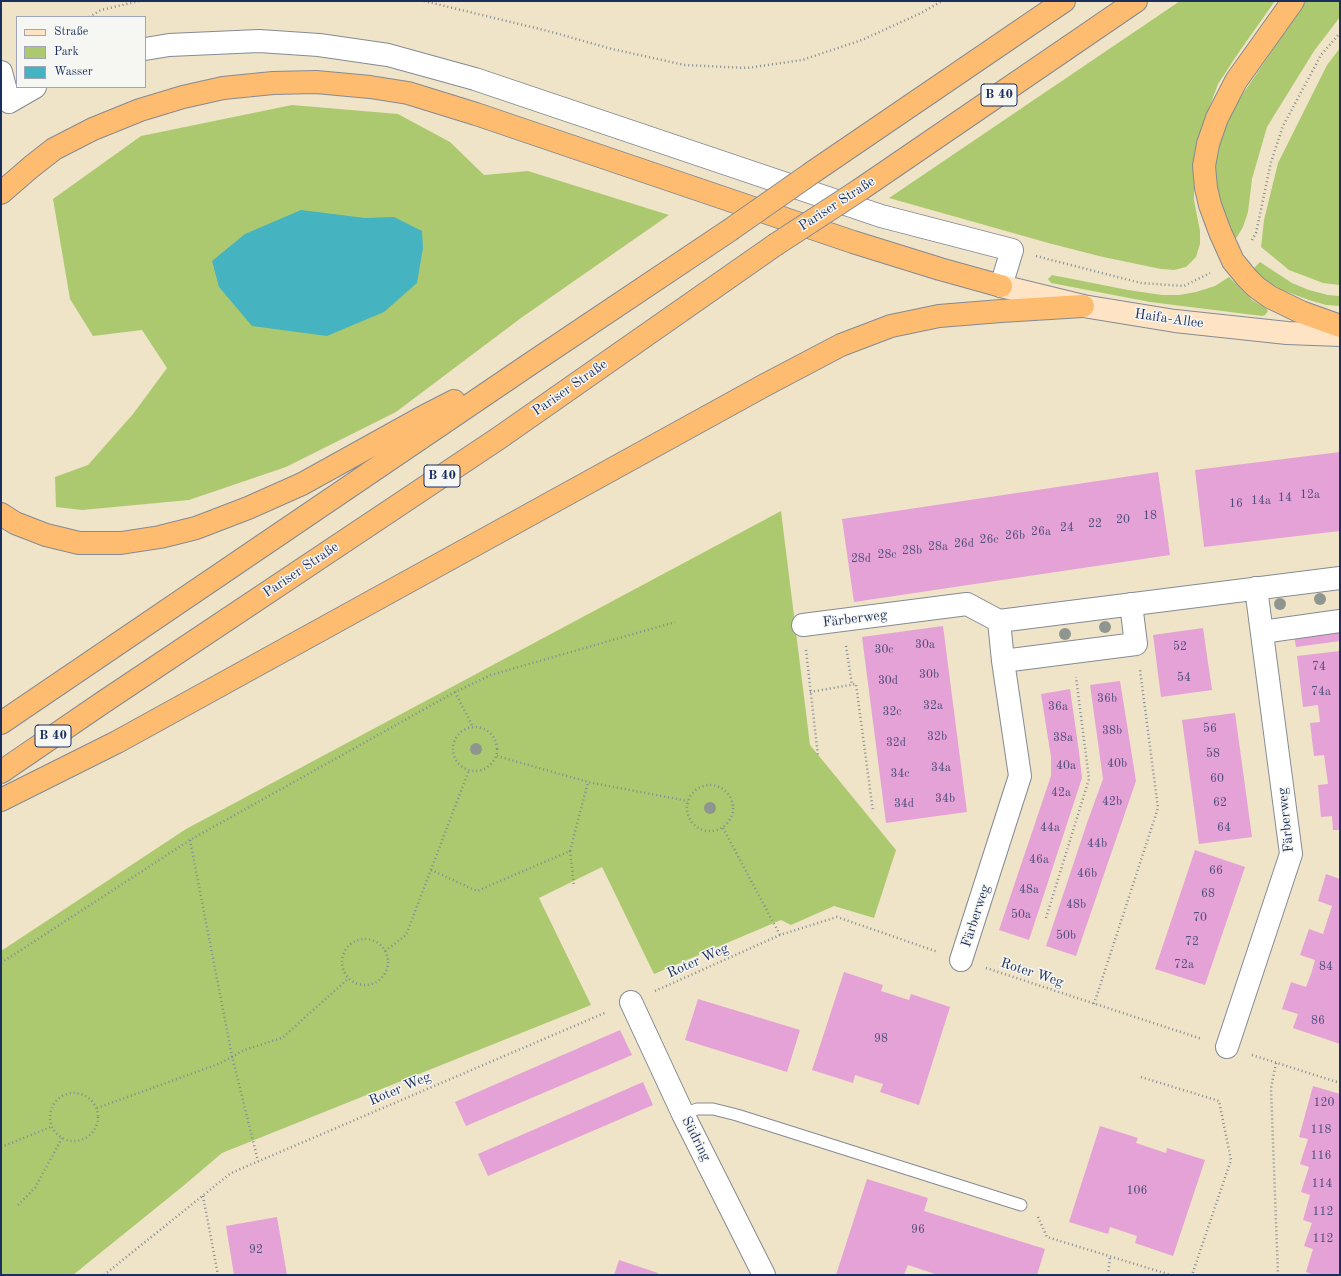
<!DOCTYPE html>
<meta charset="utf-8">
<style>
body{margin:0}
#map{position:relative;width:1341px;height:1276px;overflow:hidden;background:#efe4c8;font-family:"Old Standard TT",serif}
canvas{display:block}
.frame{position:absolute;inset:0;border:2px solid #1b2f5e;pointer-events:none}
.legend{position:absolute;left:16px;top:16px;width:130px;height:72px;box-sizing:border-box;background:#f6f6f2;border:1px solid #9ea6b7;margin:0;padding:5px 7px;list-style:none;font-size:12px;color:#1b2f5e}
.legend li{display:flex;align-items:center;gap:8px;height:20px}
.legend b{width:20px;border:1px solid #9ea6b7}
</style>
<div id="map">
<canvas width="1341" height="1276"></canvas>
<div class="frame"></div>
<ul class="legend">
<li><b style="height:5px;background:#fee4c5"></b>Straße</li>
<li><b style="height:11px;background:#adc970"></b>Park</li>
<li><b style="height:11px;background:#45b3c0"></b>Wasser</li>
</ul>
</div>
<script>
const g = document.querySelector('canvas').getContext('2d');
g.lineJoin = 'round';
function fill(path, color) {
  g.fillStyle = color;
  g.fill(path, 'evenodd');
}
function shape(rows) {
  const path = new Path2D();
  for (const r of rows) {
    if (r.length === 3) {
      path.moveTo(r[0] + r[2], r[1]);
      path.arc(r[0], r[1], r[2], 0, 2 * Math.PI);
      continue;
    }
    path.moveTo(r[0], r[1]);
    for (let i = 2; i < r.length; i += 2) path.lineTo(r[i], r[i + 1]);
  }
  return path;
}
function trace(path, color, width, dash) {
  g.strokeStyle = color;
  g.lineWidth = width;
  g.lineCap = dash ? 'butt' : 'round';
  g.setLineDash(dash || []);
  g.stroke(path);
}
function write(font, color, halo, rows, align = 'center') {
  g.font = font + ' "Old Standard TT",serif';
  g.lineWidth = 3;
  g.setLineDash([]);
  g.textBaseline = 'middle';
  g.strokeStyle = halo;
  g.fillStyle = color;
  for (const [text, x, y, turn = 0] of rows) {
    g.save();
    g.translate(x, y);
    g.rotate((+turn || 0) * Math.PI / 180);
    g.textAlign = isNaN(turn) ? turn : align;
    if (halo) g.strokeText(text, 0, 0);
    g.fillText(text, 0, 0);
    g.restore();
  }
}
fill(shape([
 [1180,1,1275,1,1239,52,1218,84,1205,119,1194,162,1194,200,1200,231,1200,244,1196,257,1186,267,1174,270,1161,269,1103,257,1052,244,889,198],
 [1306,1,1340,1,1340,17,1314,51,1267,127,1252,179,1248,212,1243,227,1237,237,1233,240,1229,238,1216,187,1216,161,1223,130,1238,101],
 [1340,48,1340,285,1323,283,1289,270,1261,247,1264,220,1278,163,1327,65],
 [292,105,398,114,450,142,484,175,528,171,669,215,521,318,396,412,286,467,189,500,82,510,56,507,55,477,88,465,133,414,167,368,142,330,93,336,70,299,53,199,141,136],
 [1260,262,1292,283,1309,290,1328,295,1340,296,1340,306,1326,305,1309,300,1282,290,1267,281,1253,269],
 [1052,275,1128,290,1162,295,1179,295,1196,292,1215,286,1229,277,1252,300,1267,309,1268,311,1265,315,1262,316,1150,302,1051,283,1048,279],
 [781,511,810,745,896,850,874,918,834,906,791,925,781,920,654,974,602,867,539,898,591,1005,222,1153,182,1187,73,1275,1,1275,1,951,186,829]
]), '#adc970');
fill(shape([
 [301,210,365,218,394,217,422,231,423,248,417,283,384,312,327,336,252,326,219,287,212,261,245,234]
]), '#45b3c0');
fill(shape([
 [1340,452,1340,531,1204,547,1195,470],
 [1158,472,1170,555,854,602,842,519],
 [943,626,967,812,886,823,862,637],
 [1203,628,1212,690,1161,697,1153,635],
 [1340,629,1340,641,1296,647,1294,635],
 [1340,651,1340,830,1333,830,1332,816,1321,817,1318,785,1328,784,1324,755,1314,756,1310,723,1320,722,1318,705,1303,707,1297,656],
 [1120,681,1136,781,1076,956,1046,946,1087,823,1103,779,1090,685],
 [1070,689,1079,752,1082,778,1029,940,999,930,1051,776,1051,757,1041,694],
 [1235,713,1252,837,1199,844,1182,720],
 [1195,850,1245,867,1205,985,1155,969],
 [1326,874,1340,879,1340,1044,1293,1028,1298,1014,1282,1009,1291,982,1306,987,1311,974,1315,960,1300,955,1309,929,1323,934,1332,906,1318,901],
 [844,972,883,985,881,991,909,1000,911,994,950,1007,919,1105,880,1092,883,1084,855,1075,853,1083,812,1070],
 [698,999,800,1030,787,1072,685,1040],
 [620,1030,632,1055,466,1126,455,1102],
 [643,1082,653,1105,488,1176,478,1154],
 [1313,1086,1340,1094,1340,1275,1314,1275,1306,1272,1313,1249,1304,1246,1312,1223,1303,1220,1310,1195,1301,1192,1309,1167,1300,1164,1308,1139,1299,1137],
 [1100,1126,1138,1138,1136,1143,1166,1153,1167,1148,1205,1160,1173,1256,1135,1243,1137,1236,1110,1227,1108,1234,1069,1222],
 [867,1179,928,1198,924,1211,1045,1249,1037,1275,938,1275,908,1265,904,1275,836,1275],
 [277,1217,287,1275,234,1275,226,1226],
 [619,1260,658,1273,657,1275,614,1275]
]), '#e5a2d6');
const lane = shape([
 [683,1114,697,1109,713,1109,737,1115,1021,1205]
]);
const street = shape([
 [145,49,169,45,259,41,319,45,388,55,475,79,881,216,1012,250,1001,286],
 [1,72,9,102,35,87],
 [803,625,967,604,999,621,1340,578],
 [1262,632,1340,621],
 [1003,661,1136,644,1131,604],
 [961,960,1020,776,1003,661,999,621],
 [631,1002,683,1114,764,1275],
 [1227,1047,1291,854,1256,588]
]);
const secondary = shape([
 [1001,286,1083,306,1175,321,1287,333,1340,335]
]);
const highway = shape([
 [1293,1,1236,81,1217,118,1208,144,1204,166,1206,188,1210,205,1220,232,1233,261,1247,278,1256,287,1270,297,1301,312,1340,326],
 [813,172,1064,1],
 [861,189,1136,1],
 [1,193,31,167,54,149,93,129,140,110,183,97,223,88,273,83,316,82,370,87,408,93,476,114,853,242,940,269,1001,286],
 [1,514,15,523,46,535,79,543,121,543,160,537,196,528,248,508,302,484,421,418,454,401],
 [1,723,530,364,730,230],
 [1,772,105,701,499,438,775,245],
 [1,800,117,742,765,385,841,345,891,326,939,316,1001,311,1083,306]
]);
trace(lane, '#858a93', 13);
trace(street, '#858a93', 24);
trace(secondary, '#858a93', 24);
trace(highway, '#858a93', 24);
trace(shape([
 [424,1,548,31,612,49,685,65,747,68,802,60,862,40,921,13,942,1],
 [89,17,101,10,139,1],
 [1252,240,1256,233,1271,162,1283,126,1321,55,1340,33],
 [1036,256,1141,283,1184,286,1210,273],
 [846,646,852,685],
 [806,650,818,756],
 [455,692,473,727],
 [810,692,856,684,873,812],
 [475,749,22],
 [497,756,588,782,688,801],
 [710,808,23],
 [723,828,780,935],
 [190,840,232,1056,258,1161],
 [570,851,574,886],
 [431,870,477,891,570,851,588,782],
 [1046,918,1089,779,1076,677],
 [365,962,23],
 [385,951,406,935,469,770],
 [1,963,190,840,455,692,491,675,675,622],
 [986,968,1202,1039],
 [655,991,780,935,837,917,938,952],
 [1094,1004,1158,808,1140,670],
 [1252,1055,1340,1083],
 [1276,1063,1271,1088,1278,1275],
 [1141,1077,1219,1101,1231,1160,1192,1275],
 [74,1117,24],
 [97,1108,221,1063,244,1050,282,1038,349,978],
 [1,1147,51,1127],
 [203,1196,218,1275],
 [18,1205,35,1188,62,1138],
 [1038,1217,1047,1237,1171,1275],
 [104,1275,231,1173,607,1012],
 [1108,1275,1110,1257]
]), '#858a93', 2.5, [1, 3]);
trace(lane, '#fff', 11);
trace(street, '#fff', 22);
trace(secondary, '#fee4c5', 22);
trace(highway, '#fdbc6f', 22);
const highwayBridge = shape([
 [730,230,813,172],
 [775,245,861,189]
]);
trace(highwayBridge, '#858a93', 24, []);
trace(highwayBridge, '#fdbc6f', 22);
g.fillStyle = '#8f9690';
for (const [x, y] of [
 [1320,599],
 [1280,604],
 [1105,627],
 [1065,634],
 [476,749],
 [710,808]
]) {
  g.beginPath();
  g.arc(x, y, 6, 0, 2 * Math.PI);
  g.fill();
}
write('12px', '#4e4c7c', null, [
 ["12a",1310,495],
 ["14",1285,498],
 ["14a",1261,501],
 ["16",1236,504],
 ["18",1150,516],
 ["20",1123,520],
 ["22",1095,524],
 ["24",1067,528],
 ["26a",1041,532],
 ["26b",1015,536],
 ["26c",989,540],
 ["26d",964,544],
 ["28a",938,547],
 ["28b",912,551],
 ["28c",887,555],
 ["28d",861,559],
 ["30a",925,645],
 ["52",1180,647],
 ["30c",884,650],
 ["74",1319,667],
 ["30b",929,675],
 ["54",1184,678],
 ["30d",888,681],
 ["74a",1321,692],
 ["36b",1107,699],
 ["32a",933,706],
 ["36a",1058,707],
 ["32c",892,712],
 ["56",1210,729],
 ["38b",1112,731],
 ["32b",937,737],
 ["38a",1063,738],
 ["32d",896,743],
 ["58",1213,754],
 ["40b",1117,764],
 ["40a",1066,766],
 ["34a",941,768],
 ["34c",900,774],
 ["60",1217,779],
 ["42a",1061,793],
 ["34b",945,799],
 ["42b",1112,802],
 ["62",1220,803],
 ["34d",904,804],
 ["44a",1050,828],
 ["64",1224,828],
 ["44b",1097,844],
 ["46a",1039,860],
 ["66",1216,871],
 ["46b",1087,874],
 ["48a",1029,890],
 ["68",1208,894],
 ["48b",1076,905],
 ["50a",1021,915],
 ["70",1200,918],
 ["50b",1066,936],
 ["72",1192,942],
 ["72a",1184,965],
 ["84",1326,967],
 ["86",1318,1021],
 ["98",881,1039],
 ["120",1324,1103],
 ["118",1321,1130],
 ["116",1321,1156],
 ["114",1322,1184],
 ["106",1137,1191],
 ["112",1323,1212],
 ["96",918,1230],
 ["112",1323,1239],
 ["92",256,1250]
]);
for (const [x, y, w] of [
 [999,95,36],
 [442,476,36],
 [53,736,36]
]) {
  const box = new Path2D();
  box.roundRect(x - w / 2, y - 11, w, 22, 3);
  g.fillStyle = '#f6f6f2';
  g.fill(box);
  trace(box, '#1b2f5e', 1);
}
write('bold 13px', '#1b2f5e', null, [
 ["B 40",999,95],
 ["B 40",442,476],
 ["B 40",53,736]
]);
write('14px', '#1b2f5e', '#f6f6f2', [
 ["Pariser Straße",837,204,-33],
 ["Haifa-Allee",1169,319,8],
 ["Pariser Straße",570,388,-35],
 ["Pariser Straße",301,570,-34],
 ["Färberweg",855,619,-7],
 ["Färberweg",1286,820,-96],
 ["Färberweg",976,916,-72],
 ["Roter Weg",698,961,-24],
 ["Roter Weg",1032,973,18],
 ["Roter Weg",400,1089,-23],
 ["Südring",696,1139,63]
]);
</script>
